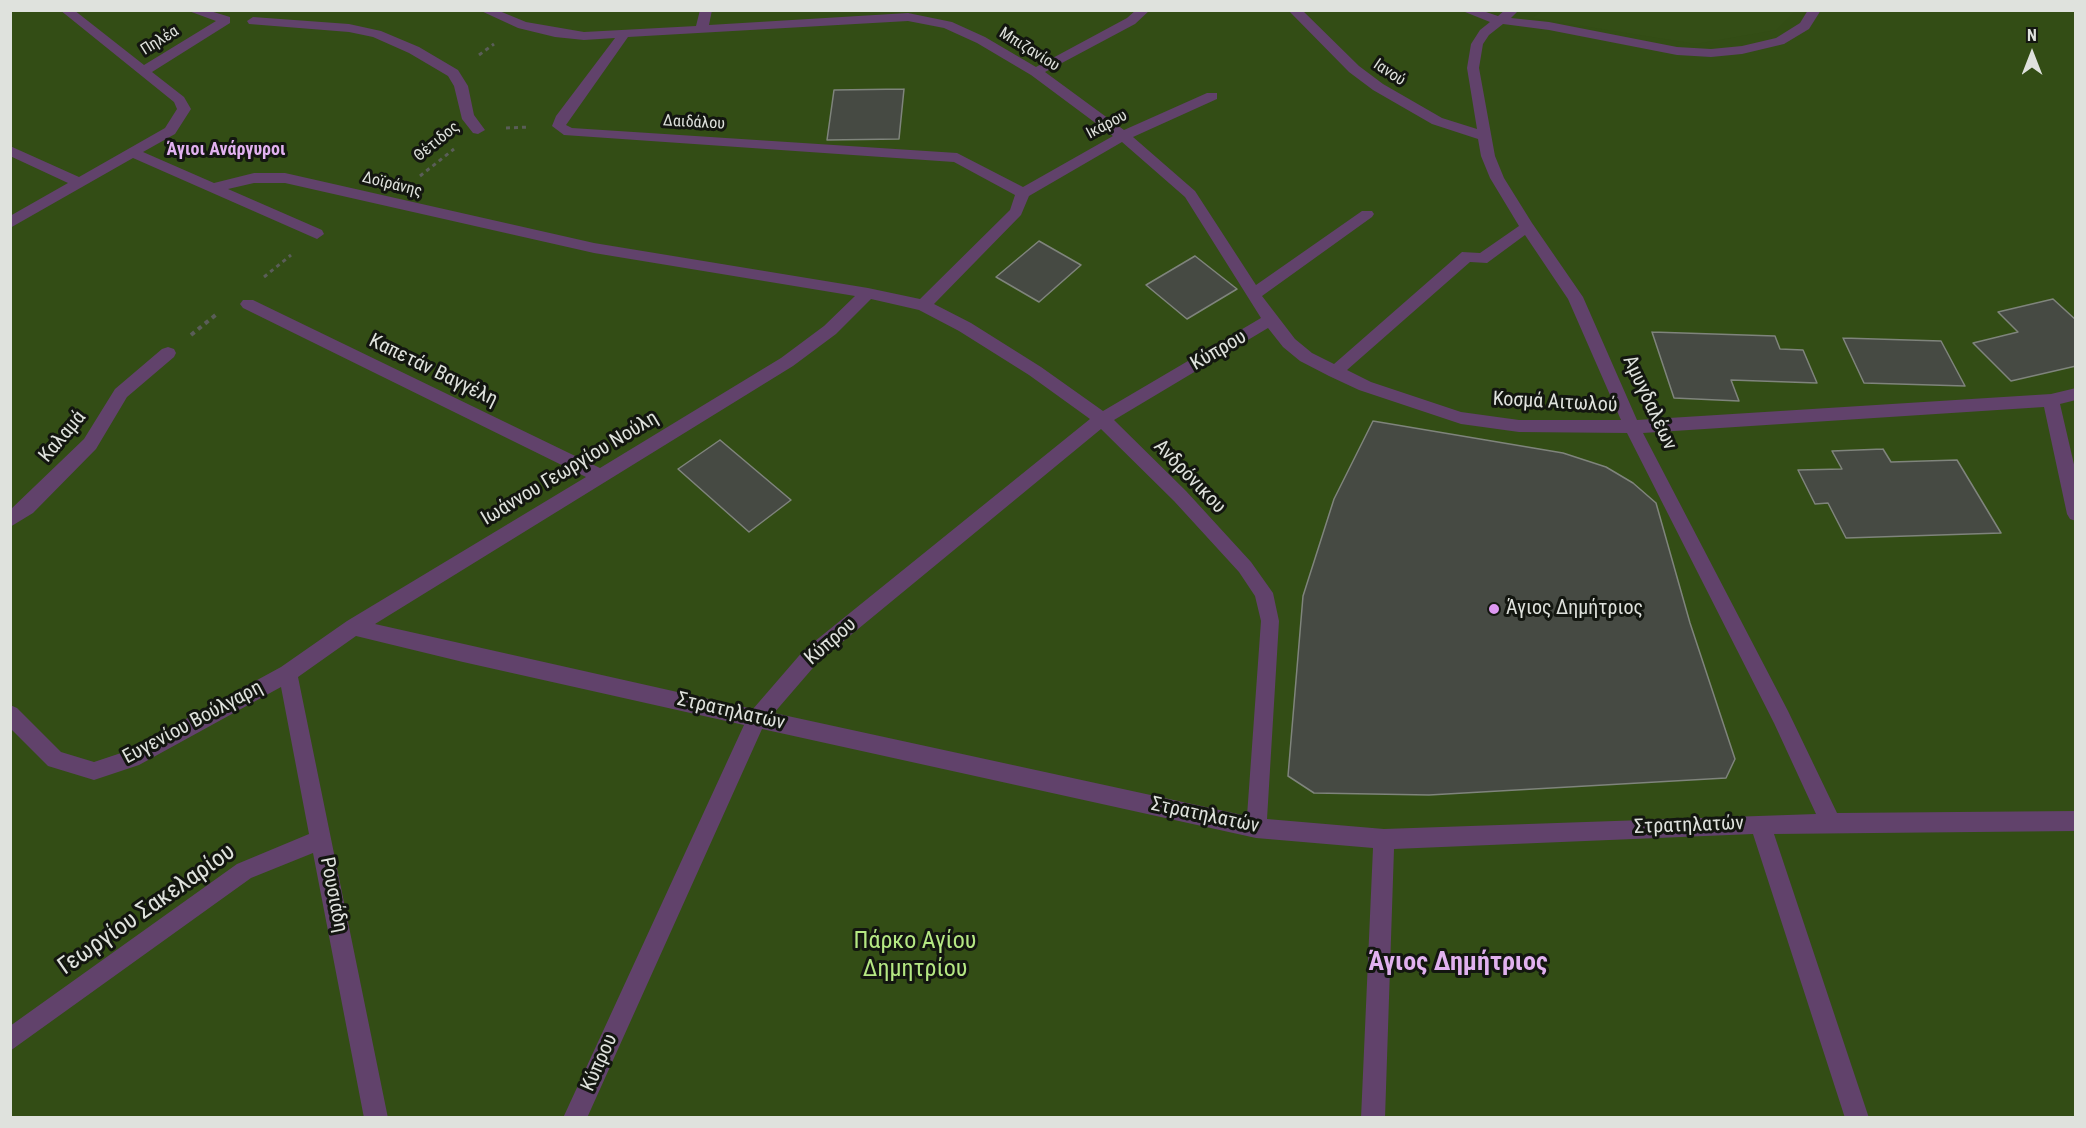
<!DOCTYPE html>
<meta charset="utf-8">
<style>
body{margin:0}
#map{position:relative;width:2086px;height:1128px;overflow:hidden;background:#1c1f19;font-family:"Roboto Condensed",sans-serif}
canvas{display:block}
.frame{position:absolute;inset:0;border:12px solid #dfe2dd;pointer-events:none}
.north{position:absolute;left:2002px;top:24px;width:60px;height:60px;-webkit-text-stroke:4px #131610;paint-order:stroke;rotate:0deg;font-size:16px;font-weight:700;line-height:24px;text-align:center;color:#dfe2dd}
.north::after{content:'';display:block;margin:auto;width:21px;height:27px;background:#dfe2dd;clip-path:polygon(50% 0,100% 100%,50% 72%,0 100%)}
</style>
<div id="map">
<canvas width="2086" height="1128"></canvas>
<div class="frame"></div>
<div class="north">N</div>
</div>
<script>
const g = document.querySelector('canvas').getContext('2d');
g.lineJoin = 'round';
function fill(path, color) {
  g.fillStyle = color;
  g.fill(path, 'evenodd');
}
function shape(rows) {
  const path = new Path2D();
  for (const r of rows) {
    path.moveTo(r[0], r[1]);
    for (let i = 2; i < r.length; i += 2) path.lineTo(r[i], r[i + 1]);
  }
  return path;
}
function trace(path, color, width, dash) {
  g.strokeStyle = color;
  g.lineWidth = width;
  g.lineCap = dash ? 'butt' : 'round';
  g.setLineDash(dash || []);
  g.stroke(path);
}
function write(font, color, halo, rows, align = 'center') {
  g.font = font + ' "Roboto Condensed",sans-serif';
  g.lineWidth = 6;
  g.setLineDash([]);
  g.textBaseline = 'middle';
  g.strokeStyle = halo;
  g.fillStyle = color;
  for (const [text, x, y, turn = 0] of rows) {
    g.save();
    g.translate(x, y);
    g.rotate((+turn || 0) * Math.PI / 180);
    g.textAlign = isNaN(turn) ? turn : align;
    if (halo) g.strokeText(text, 0, 0);
    g.fillText(text, 0, 0);
    g.restore();
  }
}
fill(shape([
 [10,11,2075,11,2075,1117,11,1117]
]), '#334d15');
fill(shape([
 [1542,11,1542,10,1796,11,1776,30,1696,44,1532,18]
]), '#344e16');
const building = shape([
 [904,89,899,139,827,140,834,90,904,89],
 [1039,241,1081,265,1039,302,996,277,1039,241],
 [1195,256,1237,289,1187,319,1146,285,1195,256],
 [2053,299,2076,320,2076,366,2011,381,1973,343,2018,332,1998,312,2053,299],
 [1652,332,1775,336,1780,349,1803,350,1817,383,1731,380,1739,401,1674,398,1652,332],
 [1843,338,1941,341,1965,386,1864,383,1843,338],
 [1373,421,1563,453,1606,467,1633,483,1656,503,1690,623,1735,759,1726,778,1429,795,1314,793,1288,776,1303,596,1334,499,1373,421],
 [720,440,791,500,749,532,678,469,720,440],
 [1883,449,1891,462,1957,460,2001,533,1846,538,1828,503,1815,504,1798,470,1842,469,1832,451,1883,449]
]);
fill(building, '#464a43');
trace(building, '#7f847c', 1.5);
trace(shape([
 [479,55,494,44],
 [506,128,529,127],
 [420,176,454,149],
 [264,277,291,255]
]), '#5a5d58', 3, [4, 4]);
trace(shape([
 [191,335,218,313]
]), '#5a5d58', 4, [4.5, 4.5]);
fill(shape([
 [60,10,74,10,144,65,216,21,186,10,207,10,230,17,230,23,152,72,184,97,191,109,175,134,143,152,214,183,254,173,285,173,594,243,868,288,920,299,1010,210,1015,195,954,162,564,135,552,126,556,116,615,38,584,40,555,37,518,28,479,10,497,10,526,22,584,32,696,26,700,10,712,10,709,25,908,13,952,22,985,37,1036,67,1127,18,1136,10,1150,10,1135,24,1045,72,1124,130,1207,93,1217,93,1217,99,1133,137,1195,191,1256,285,1362,211,1372,211,1374,214,1372,217,1262,296,1295,339,1312,353,1334,364,1462,252,1480,253,1519,226,1490,178,1481,156,1478,139,1432,124,1373,90,1349,72,1288,10,1302,10,1359,66,1383,84,1442,118,1477,129,1467,68,1471,44,1480,30,1490,22,1460,10,1480,10,1498,16,1505,10,1519,10,1511,18,1549,22,1677,47,1711,49,1742,46,1776,38,1800,23,1808,10,1821,10,1809,29,1784,44,1742,54,1711,57,1677,55,1549,30,1503,24,1489,35,1483,44,1479,68,1495,156,1504,178,1532,223,1583,297,1637,420,2051,394,2076,388,2076,400,2060,404,2076,473,2076,521,2070,519,2067,514,2044,407,1643,433,1788,711,1837,813,2076,811,2076,831,1774,834,1869,1118,1845,1118,1753,834,1394,849,1385,1118,1361,1118,1373,848,1256,838,762,729,587,1118,563,1118,744,725,463,662,356,636,298,677,388,1118,364,1118,313,853,251,878,10,1051,10,1026,237,864,309,834,281,687,139,765,94,780,48,766,10,728,10,705,17,708,61,752,94,762,127,751,281,667,347,621,586,477,243,308,240,304,243,300,253,300,600,468,781,358,824,326,855,296,594,253,285,183,254,183,228,189,322,230,324,234,317,239,133,158,10,228,10,216,68,183,10,156,10,146,79,177,165,128,177,109,174,102,60,10],
 [908,21,944,28,977,43,1031,75,1113,136,1023,187,957,153,572,128,566,125,628,37,908,21],
 [1122,142,1185,197,1261,318,1103,411,1041,367,971,323,934,304,1021,215,1029,196,1122,142],
 [1525,235,1568,299,1621,420,1519,420,1461,412,1371,382,1347,370,1470,262,1487,263,1525,235],
 [871,299,919,310,959,331,1029,375,1090,419,804,650,753,709,375,624,793,366,836,334,871,299],
 [1268,328,1283,347,1300,361,1329,376,1359,390,1461,424,1519,432,1627,433,1774,723,1816,814,1384,829,1267,819,1279,621,1273,593,1251,562,1186,491,1114,420,1268,328],
 [1101,429,1174,501,1239,572,1255,596,1261,621,1247,816,774,713,818,662,1101,429],
 [253,17,349,24,381,31,419,47,458,70,468,86,474,115,485,130,478,134,473,133,462,119,454,86,448,76,409,53,373,37,349,32,249,24,247,21,253,17],
 [168,347,174,349,176,353,174,357,127,397,96,449,33,513,10,527,10,510,84,439,115,389,162,349,168,347]
]), '#61426b');
for (const [x, y, r, color] of [
 [1494,609,6,"#de98f2"]
]) {
  const dot = new Path2D();
  dot.arc(x, y, r, 0, 2 * Math.PI);
  g.fillStyle = color;
  g.fill(dot);
  trace(dot, '#131610', 2);
}
write('16px', '#dfe2dd', '#131610', [
 ["Πηλέα",160,41,-32],
 ["Μπιζανίου",1029,50,32],
 ["Ιανού",1389,73,34],
 ["Δαιδάλου",694,123,3],
 ["Ικάρου",1107,125,-28],
 ["Θέτιδος",437,142,-39],
 ["Δοϊράνης",392,185,14]
]);
write('bold 18px', '#e1b1ef', '#131610', [
 ["Άγιοι Ανάργυροι",226,150]
]);
write('20px', '#dfe2dd', '#131610', [
 ["Κύπρου",1219,351,-30],
 ["Καπετάν Βαγγέλη",433,371,26],
 ["Κοσμά Αιτωλού",1555,403,3],
 ["Αμυγδαλέων",1649,403,65],
 ["Καλαμά",63,437,-50],
 ["Ιωάννου Γεωργίου Νούλη",570,469,-31],
 ["Ανδρόνικου",1189,477,46],
 ["Κύπρου",831,642,-41],
 ["Στρατηλατών",731,712,13],
 ["Ευγενίου Βούλγαρη",193,723,-28],
 ["Στρατηλατών",1205,816,12],
 ["Στρατηλατών",1689,826,-2],
 ["Ρουσιάδη",333,895,79],
 ["Κύπρου",600,1063,-66]
]);
write('20px', '#dfe2dd', '#131610', [
 ["Άγιος Δημήτριος",1506,609]
], 'left');
write('24px', '#dfe2dd', '#131610', [
 ["Γεωργίου Σακελαρίου",147,910,-35]
]);
write('24px', '#b5e883', '#131610', [
 ["Πάρκο Αγίου",915,942],
 ["Δημητρίου",915,970]
]);
write('bold 26px', '#e1b1ef', '#131610', [
 ["Άγιος Δημήτριος",1458,963]
]);
</script>
